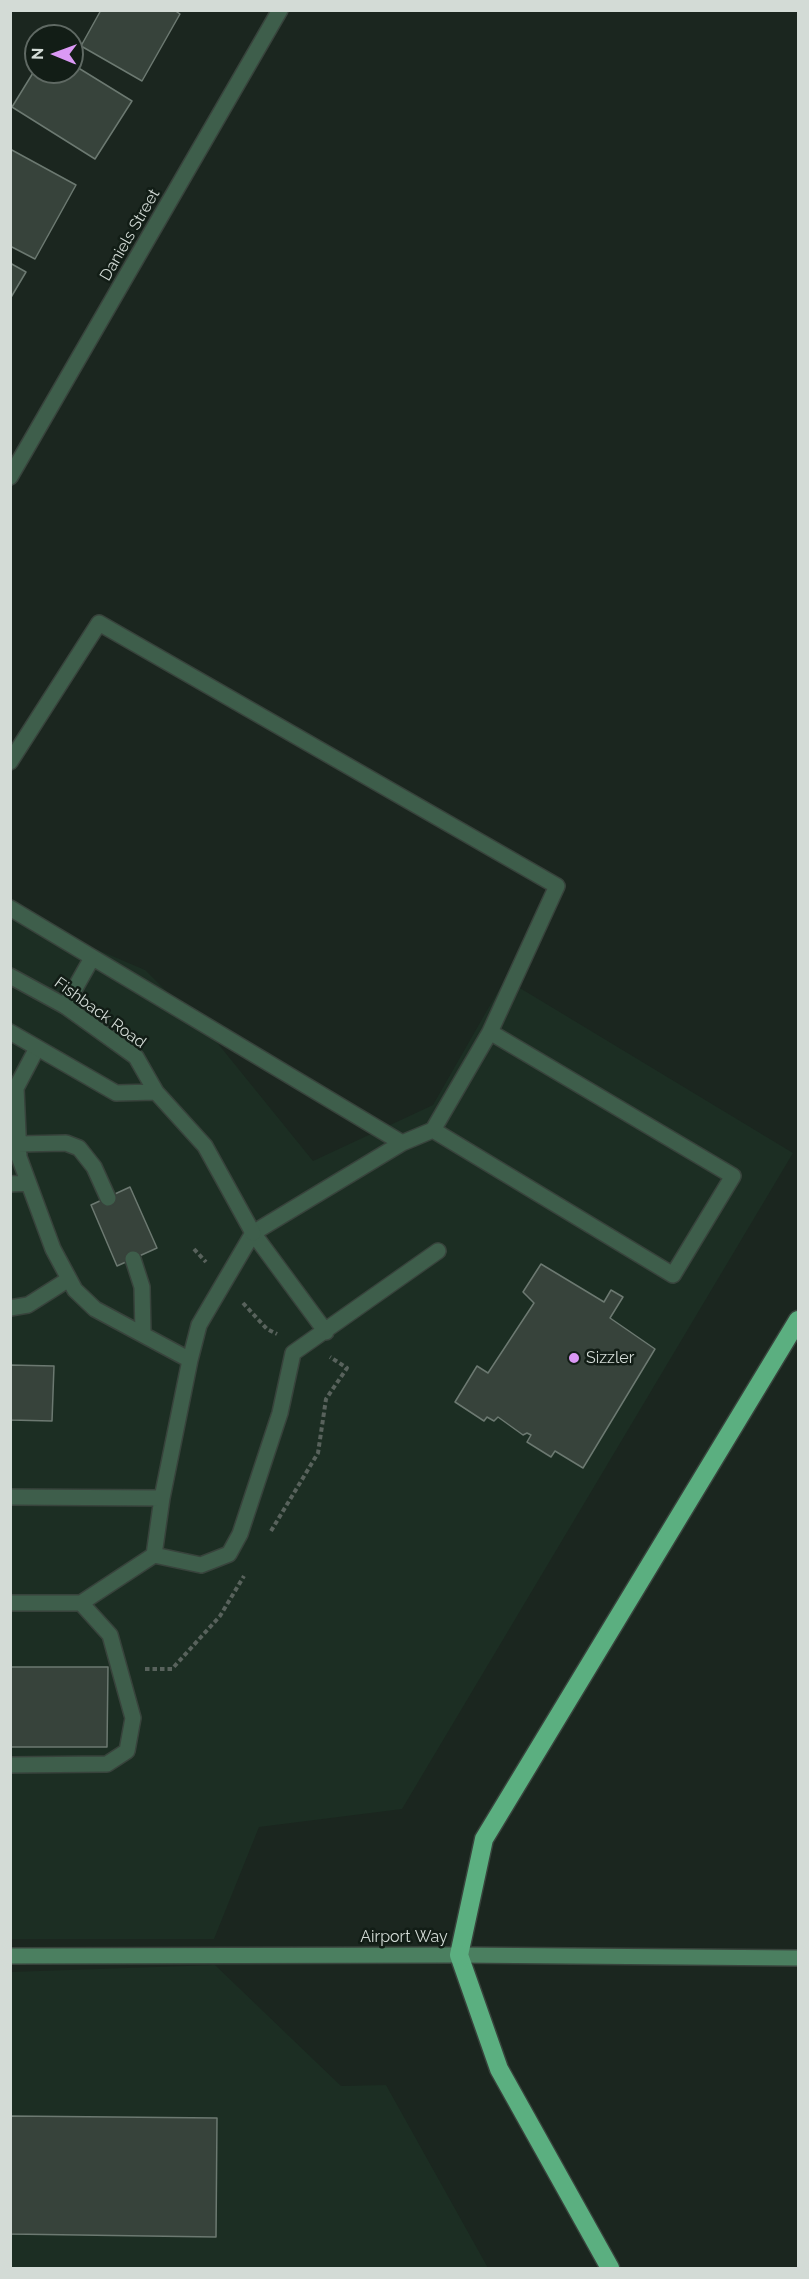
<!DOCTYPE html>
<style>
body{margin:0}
#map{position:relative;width:809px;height:2279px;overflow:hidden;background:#1b261f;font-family:Raleway,sans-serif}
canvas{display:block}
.frame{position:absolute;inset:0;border:12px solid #d3dbd6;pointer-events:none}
.north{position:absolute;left:24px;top:24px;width:60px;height:60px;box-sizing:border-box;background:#121d16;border:2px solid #5f6963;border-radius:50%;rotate:271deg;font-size:16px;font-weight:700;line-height:24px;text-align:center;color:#d3dbd6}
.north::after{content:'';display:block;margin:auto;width:21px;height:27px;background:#db99f5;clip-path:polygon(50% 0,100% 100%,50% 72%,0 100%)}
</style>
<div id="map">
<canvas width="809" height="2279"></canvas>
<div class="frame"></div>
<div class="north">N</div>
</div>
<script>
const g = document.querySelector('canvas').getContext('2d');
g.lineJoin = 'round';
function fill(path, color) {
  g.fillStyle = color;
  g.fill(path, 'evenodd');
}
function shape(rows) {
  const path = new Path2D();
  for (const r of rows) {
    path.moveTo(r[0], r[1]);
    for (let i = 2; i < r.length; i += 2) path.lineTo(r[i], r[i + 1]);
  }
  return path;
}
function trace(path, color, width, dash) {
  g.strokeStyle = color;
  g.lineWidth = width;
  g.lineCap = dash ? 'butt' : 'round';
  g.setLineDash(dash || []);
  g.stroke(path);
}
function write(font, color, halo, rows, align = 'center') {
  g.font = font + ' Raleway,sans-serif';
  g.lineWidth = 5;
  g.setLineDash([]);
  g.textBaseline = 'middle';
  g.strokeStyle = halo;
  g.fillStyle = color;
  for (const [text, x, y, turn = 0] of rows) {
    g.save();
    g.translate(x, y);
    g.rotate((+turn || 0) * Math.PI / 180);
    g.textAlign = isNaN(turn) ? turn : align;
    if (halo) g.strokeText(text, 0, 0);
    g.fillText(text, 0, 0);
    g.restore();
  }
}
fill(shape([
 [10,908,30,921,145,970,215,1040,313,1161,433,1105,505,979,793,1153,402,1809,259,1827,214,1939,11,1939],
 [215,1965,341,2086,386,2085,488,2268,11,2268,10,1972]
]), '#1c2e23');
const building = shape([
 [101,10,174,10,180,14,142,81,81,46,101,10],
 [72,64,132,101,95,159,12,107,36,68,36,72,72,72,72,64],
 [10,149,76,185,35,259,10,246,10,149],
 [10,263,26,272,10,299,10,263],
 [130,1187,157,1248,117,1266,91,1205,130,1187],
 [541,1264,604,1302,611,1290,623,1297,610,1318,655,1349,583,1468,555,1451,551,1457,527,1442,531,1435,527,1433,523,1435,498,1417,494,1421,487,1417,484,1421,455,1402,477,1366,488,1373,534,1303,523,1292,541,1264],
 [10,1365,54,1366,52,1421,10,1420,10,1365],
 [10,1667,108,1667,107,1747,10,1747,10,1667],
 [10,2116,217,2118,216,2237,10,2234,10,2116]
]);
fill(building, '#37433b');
trace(building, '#6c7971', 1.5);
const service = shape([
 [10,762,99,623,557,886,490,1032],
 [10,908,402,1143],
 [65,1006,92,958],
 [37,1048,16,1088,19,1157,53,1249,75,1290,95,1309,190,1360],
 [18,1144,66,1143,79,1148,94,1167,108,1198],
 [10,1184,28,1183],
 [253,1233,326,1332],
 [133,1259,142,1287,143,1334],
 [10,1308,28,1305,69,1279],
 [10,1497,162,1498,154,1555],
 [162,1498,190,1360,199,1325,253,1233,402,1143,433,1130,490,1032,733,1176,673,1275,433,1130],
 [10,1603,81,1603,154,1555,201,1565,229,1554,240,1534,280,1413,293,1353,438,1251],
 [10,1765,107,1764,127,1751,133,1718,110,1635,81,1603]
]);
const minor = shape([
 [10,976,65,1006,136,1057,156,1092,205,1146,253,1233],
 [10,1032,116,1093,156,1092]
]);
const tertiary = shape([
 [10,477,280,10]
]);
const secondary = shape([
 [10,1956,459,1955,798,1958]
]);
const motorway = shape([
 [610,2268,499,2069,459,1955,484,1839,798,1320]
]);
trace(service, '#38433c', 18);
trace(minor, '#38433c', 18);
trace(tertiary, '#38433c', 18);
trace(secondary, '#38433c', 18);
trace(motorway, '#38433c', 21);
trace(shape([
 [194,1249,206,1262],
 [243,1303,267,1329,277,1334],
 [271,1531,318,1453,326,1399,347,1368,330,1357],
 [145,1669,172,1669,220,1616,244,1576]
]), '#58625c', 4, [4.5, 3]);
trace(service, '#3e5e4b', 15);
trace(minor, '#3e5e4b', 15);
trace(tertiary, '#3e5e4b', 15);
trace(secondary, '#4b7f60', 15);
trace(motorway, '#5baf80', 18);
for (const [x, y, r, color] of [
 [574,1358,6,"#db99f5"]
]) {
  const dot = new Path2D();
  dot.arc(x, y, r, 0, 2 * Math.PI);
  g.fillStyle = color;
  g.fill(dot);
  trace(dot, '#121d16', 2);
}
write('16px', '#d3dbd6', '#121d16', [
 ["Daniels Street",130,235,-60],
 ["Fishback Road",100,1013,36],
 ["Airport Way",404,1937]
]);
write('16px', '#d3dbd6', '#121d16', [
 ["Sizzler",586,1358]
], 'left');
</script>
